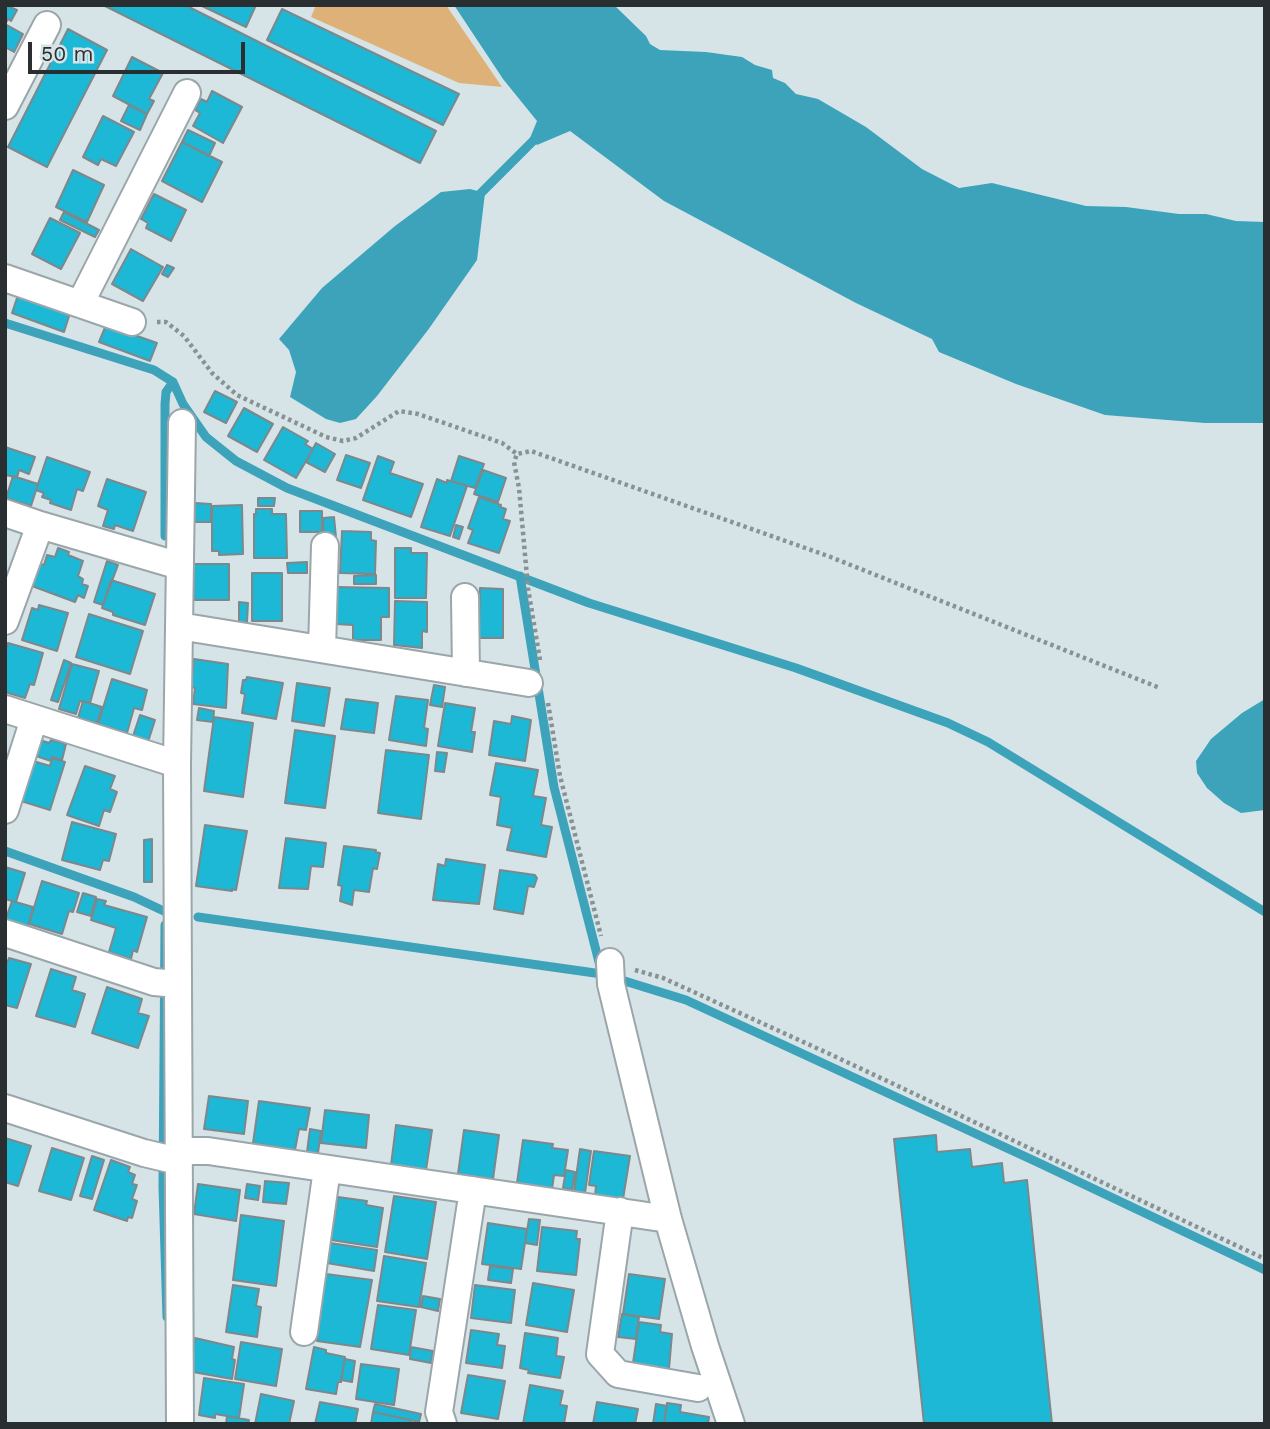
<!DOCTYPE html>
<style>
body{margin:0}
#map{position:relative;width:1270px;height:1429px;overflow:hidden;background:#d7e4e7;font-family:"Work Sans",sans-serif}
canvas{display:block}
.frame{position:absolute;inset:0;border:7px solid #292e30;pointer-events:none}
.scale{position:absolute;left:28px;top:42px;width:217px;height:32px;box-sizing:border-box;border:4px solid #292e30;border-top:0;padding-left:9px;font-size:21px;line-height:24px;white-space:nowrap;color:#292e30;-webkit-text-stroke:5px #d7e4e7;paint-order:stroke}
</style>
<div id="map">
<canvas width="1270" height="1429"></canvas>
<div class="frame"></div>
<div class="scale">50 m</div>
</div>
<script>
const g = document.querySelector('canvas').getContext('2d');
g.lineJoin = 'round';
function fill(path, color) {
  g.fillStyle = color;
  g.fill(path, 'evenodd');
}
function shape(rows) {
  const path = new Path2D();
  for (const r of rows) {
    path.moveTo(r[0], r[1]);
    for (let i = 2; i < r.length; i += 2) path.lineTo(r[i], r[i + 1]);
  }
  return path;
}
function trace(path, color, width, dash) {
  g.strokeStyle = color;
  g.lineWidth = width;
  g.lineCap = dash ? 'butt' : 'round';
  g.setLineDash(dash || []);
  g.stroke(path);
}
fill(shape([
 [316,5,446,5,502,87,459,83,311,17]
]), '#deb178');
fill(shape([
 [454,5,614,5,646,36,650,44,660,50,706,52,742,57,755,65,772,70,773,78,785,83,796,94,818,99,866,127,922,169,959,188,992,183,1086,206,1126,207,1179,214,1206,214,1236,221,1265,222,1265,423,1205,423,1105,415,1016,384,939,352,932,339,856,303,664,201,570,131,537,145,530,138,537,121,503,79],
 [470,189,485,193,477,260,428,330,377,396,356,419,340,423,326,419,290,397,296,372,289,350,279,339,322,288,395,226,441,192],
 [1265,699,1265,810,1241,813,1224,803,1207,788,1197,773,1196,761,1211,739,1242,713]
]), '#3ca3bb');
trace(shape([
 [475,199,542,132],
 [5,323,154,370,173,382,183,404,206,437,236,461,287,488,589,603,796,668,948,723,988,742,1265,912],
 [165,536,165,404,166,392,173,382],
 [520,576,554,787,600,966],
 [5,851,134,897,170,914],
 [198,917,602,974,686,1000,1037,1162,1265,1270],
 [165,925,163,1187,167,1317]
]), '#3ca3bb', 9);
const building = shape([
 [5,5,17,10,11,21,8,19,5,24,5,5],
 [103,5,185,5,436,131,420,163,103,5],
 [200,5,256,5,246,27,200,5],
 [282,9,459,94,443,125,267,40,282,9],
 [5,24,23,34,14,52,5,47,5,24],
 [68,29,107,50,47,167,8,147,68,29],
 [132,57,163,73,149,99,154,101,147,114,113,96,132,57],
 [212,91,242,107,223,143,193,126,200,113,195,110,201,99,207,102,212,91],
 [129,105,147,114,140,130,121,121,129,105],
 [103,116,134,132,116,166,101,159,98,165,83,157,103,116],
 [188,130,215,143,209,156,182,142,188,130],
 [182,142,222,162,202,202,162,181,182,142],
 [73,170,104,185,87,222,56,207,73,170],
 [154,194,186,210,171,241,146,228,148,223,141,219,154,194],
 [64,212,99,230,95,237,60,220,64,212],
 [50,218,80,233,61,269,32,254,50,218],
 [131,249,163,267,143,301,112,284,131,249],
 [167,265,174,268,168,277,162,274,167,265],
 [18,295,70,313,64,332,12,313,18,295],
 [106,325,157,343,150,361,99,342,106,325],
 [215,391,237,402,226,423,204,412,215,391],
 [244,408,273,424,257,452,228,436,244,408],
 [283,427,308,441,305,444,313,449,296,478,264,460,283,427],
 [316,443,335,454,325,472,306,462,316,443],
 [5,447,35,457,29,474,19,470,17,478,7,475,5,480,5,447],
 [346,455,370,463,361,488,337,480,346,455],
 [378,456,394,462,390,473,423,484,411,517,363,500,378,456],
 [459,456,484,464,475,488,451,481,459,456],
 [47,457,90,472,83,491,77,489,71,510,50,503,51,500,42,497,44,493,36,490,47,457],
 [483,470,506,478,498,502,474,494,483,470],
 [13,476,38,484,31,506,6,498,13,476],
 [107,479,146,492,133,531,115,525,114,529,103,526,108,510,98,506,107,479],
 [437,479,447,483,447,480,467,486,450,536,421,527,437,479],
 [479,497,501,505,500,507,506,509,503,519,510,521,499,553,468,543,473,530,468,528,479,497],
 [258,498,275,498,274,506,258,506,258,498],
 [195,503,211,504,211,522,195,522,195,503],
 [242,505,243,554,219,555,219,551,212,551,212,506,242,505],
 [256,509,272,509,272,514,286,514,287,558,254,558,254,514,256,514,256,509],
 [300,511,322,511,322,532,300,532,300,511],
 [334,517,336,537,324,538,323,518,334,517],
 [456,525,463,527,459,539,453,537,456,525],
 [342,531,371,532,371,540,376,541,375,574,340,573,342,531],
 [58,548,69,552,68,555,83,561,78,576,83,579,82,584,88,586,84,598,78,595,75,602,32,586,40,564,44,565,47,555,55,557,58,548],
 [395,548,411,548,411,553,427,553,426,598,395,598,395,548],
 [107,561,118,565,103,605,94,602,107,561],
 [307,562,307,573,288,573,287,563,307,562],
 [194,564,229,564,229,600,194,600,194,564],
 [252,573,282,573,282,621,252,621,252,573],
 [376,575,376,584,354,584,354,576,376,575],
 [111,580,155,594,145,625,113,615,113,612,102,608,111,580],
 [336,587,389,588,389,617,381,617,381,640,353,640,353,625,336,624,336,587],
 [480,588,503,589,503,638,479,638,480,588],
 [395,601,427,602,427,632,422,631,422,648,394,645,395,601],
 [239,602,248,603,247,622,239,622,239,602],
 [39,605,68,613,57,651,22,640,32,608,38,610,39,605],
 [89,614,143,631,130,674,76,657,89,614],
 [8,643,43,653,34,685,30,684,25,698,5,692,5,653,8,643],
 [194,659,228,664,226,708,193,704,195,688,191,687,194,659],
 [64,660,71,663,58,702,51,700,64,660],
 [72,664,99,671,90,703,80,701,76,714,59,709,72,664],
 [247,677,283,683,276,719,242,713,245,694,241,693,243,680,246,680,247,677],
 [112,679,147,690,142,710,134,708,127,733,98,724,112,679],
 [297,683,330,688,324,726,292,721,297,683],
 [434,685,445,687,442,707,430,705,434,685],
 [396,696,428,700,424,728,428,729,426,746,389,740,396,696],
 [346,699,378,703,374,733,341,729,346,699],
 [83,701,102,707,97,723,78,718,83,701],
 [445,703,475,708,471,732,475,732,472,752,438,746,445,703],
 [199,708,214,711,213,722,197,720,199,708],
 [140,715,155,720,148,742,133,736,140,715],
 [512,716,531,720,525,761,489,755,494,721,511,724,512,716],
 [214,717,253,723,243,797,204,791,214,717],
 [295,730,335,736,325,808,285,803,295,730],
 [40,740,49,743,51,740,66,744,62,760,52,757,51,761,36,756,40,740],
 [386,750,429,755,421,819,378,813,386,750],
 [437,752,447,753,444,772,435,771,437,752],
 [52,758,65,762,50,810,21,801,33,761,50,766,52,758],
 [496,763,538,770,533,796,546,798,541,825,552,827,546,857,507,850,512,828,497,825,501,797,490,795,496,763],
 [85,766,115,776,110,789,117,792,110,812,104,810,99,826,67,815,85,766],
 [72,822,116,834,109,861,103,860,100,870,62,860,72,822],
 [205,825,247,831,236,890,232,889,232,891,196,886,205,825],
 [286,838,326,843,323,867,311,866,308,889,279,888,286,838],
 [152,839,152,882,144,882,144,840,152,839],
 [344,846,376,850,375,852,380,853,377,869,373,868,369,892,354,890,352,905,340,901,342,886,338,885,344,846],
 [446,859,485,865,479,904,433,900,438,864,445,866,446,859],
 [5,867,25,873,16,902,5,899,5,867],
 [500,870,535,875,537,878,534,887,528,886,523,914,494,909,500,870],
 [42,881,79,893,73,912,69,911,62,934,29,924,42,881],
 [83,893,96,897,91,916,77,912,83,893],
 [97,899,106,901,104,905,147,917,137,952,133,950,131,959,109,952,116,928,91,920,97,899],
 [12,901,33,907,28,927,5,921,12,901],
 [9,958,31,964,17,1008,5,1005,5,962,7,963,9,958],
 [51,969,76,977,72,990,85,994,75,1027,36,1016,51,969],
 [107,987,142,999,138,1013,149,1016,138,1048,92,1033,107,987],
 [209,1096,248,1101,244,1134,204,1129,209,1096],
 [259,1101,310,1108,306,1130,299,1129,295,1150,253,1143,259,1101],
 [325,1110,369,1115,366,1148,321,1143,325,1110],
 [396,1125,432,1130,426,1170,391,1165,396,1125],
 [310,1129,321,1131,318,1153,307,1152,310,1129],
 [464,1130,499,1135,493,1179,458,1174,464,1130],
 [936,1135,937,1152,970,1149,972,1167,1002,1163,1004,1183,1027,1180,1052,1424,924,1424,894,1139,936,1135],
 [5,1138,31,1146,18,1186,5,1182,5,1138],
 [523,1140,553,1144,552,1148,568,1150,564,1176,554,1175,552,1189,517,1183,523,1140],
 [52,1148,84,1158,71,1200,39,1191,52,1148],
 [580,1149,591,1151,585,1193,574,1192,580,1149],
 [594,1151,630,1156,623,1199,595,1195,596,1186,589,1185,594,1151],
 [92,1156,104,1160,92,1199,80,1196,92,1156],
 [111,1160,130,1167,128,1172,135,1175,132,1184,137,1185,132,1199,137,1201,132,1218,128,1217,127,1221,94,1210,111,1160],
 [566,1170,575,1172,572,1190,563,1188,566,1170],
 [265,1181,289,1183,286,1204,263,1202,265,1181],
 [198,1184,240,1190,236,1221,194,1214,198,1184],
 [247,1184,260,1186,258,1200,245,1198,247,1184],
 [394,1196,436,1202,427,1259,385,1252,394,1196],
 [338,1197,367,1201,366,1205,383,1208,377,1247,331,1240,338,1197],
 [241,1215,284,1221,276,1286,233,1280,241,1215],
 [529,1219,540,1220,537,1245,525,1243,529,1219],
 [488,1223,527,1229,521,1269,482,1264,488,1223],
 [542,1227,577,1231,576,1239,580,1239,576,1275,537,1271,542,1227],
 [330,1243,377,1250,374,1271,327,1263,330,1243],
 [384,1256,426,1263,419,1307,377,1301,384,1256],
 [490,1266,513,1269,511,1283,488,1280,490,1266],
 [326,1274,372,1280,360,1347,317,1341,326,1274],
 [629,1274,665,1279,659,1319,623,1314,629,1274],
 [533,1283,574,1290,567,1332,526,1325,533,1283],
 [233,1285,259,1289,256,1306,261,1307,257,1337,226,1332,233,1285],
 [475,1285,515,1290,511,1323,471,1318,475,1285],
 [423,1296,440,1299,438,1311,421,1307,423,1296],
 [378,1305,416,1310,409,1355,371,1349,378,1305],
 [622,1314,639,1317,636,1339,618,1337,622,1314],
 [639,1322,661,1325,660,1332,672,1334,669,1369,633,1363,639,1322],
 [471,1330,499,1334,497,1345,505,1346,502,1368,466,1363,471,1330],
 [525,1333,558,1338,556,1356,564,1357,560,1378,528,1373,529,1370,520,1368,525,1333],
 [195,1338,234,1347,232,1359,235,1360,232,1379,193,1372,194,1366,191,1366,195,1338],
 [241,1342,282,1349,276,1386,235,1379,241,1342],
 [314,1347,326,1350,326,1353,345,1357,341,1382,338,1382,336,1394,306,1389,314,1347],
 [411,1347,433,1351,431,1363,410,1359,411,1347],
 [345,1359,355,1361,352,1382,341,1380,345,1359],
 [361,1364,399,1369,394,1405,356,1399,361,1364],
 [468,1375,505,1381,498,1419,461,1413,468,1375],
 [204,1378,244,1384,239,1418,215,1414,215,1418,199,1415,204,1378],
 [530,1385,563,1391,560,1405,567,1406,564,1424,523,1424,530,1385],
 [261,1394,294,1401,289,1424,255,1424,261,1394],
 [320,1402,358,1409,355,1424,315,1424,320,1402],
 [597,1402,638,1409,635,1424,593,1424,597,1402],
 [667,1403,681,1405,680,1412,709,1417,708,1424,664,1424,667,1403],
 [375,1404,421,1414,419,1422,373,1412,375,1404],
 [656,1404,667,1406,664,1424,653,1424,656,1404],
 [373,1412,411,1420,410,1424,371,1424,373,1412],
 [227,1416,249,1420,248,1424,226,1424,227,1416]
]);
fill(building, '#1db8d6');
trace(building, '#7c888b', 2);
const street = shape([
 [5,106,47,25],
 [5,278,132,322],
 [80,304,187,93],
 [5,513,40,525],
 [465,597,466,673],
 [5,621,40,525,180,566],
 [179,626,529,683],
 [322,649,325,546],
 [5,709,177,764],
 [5,810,34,719],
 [5,933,154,982,178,984],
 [610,962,611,984,668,1219,705,1346,731,1424],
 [5,1108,144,1153,178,1161],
 [178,1151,208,1151,668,1219],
 [620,1211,600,1354,618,1374,698,1388],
 [304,1332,327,1169],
 [180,1424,177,764,182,423],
 [443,1424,439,1412,473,1190]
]);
trace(street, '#9aa6aa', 30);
trace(shape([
 [157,322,166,322,184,336,212,373,237,395,326,437,343,441,356,438,399,411,418,414,502,443,517,454],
 [540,660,528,588,519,488,514,462,517,454,531,451,828,556,1160,688],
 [548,703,560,776,601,936],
 [635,970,663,978,834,1056,1265,1259]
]), '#889294', 4.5, [3.5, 3.5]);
trace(street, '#fff', 26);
</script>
